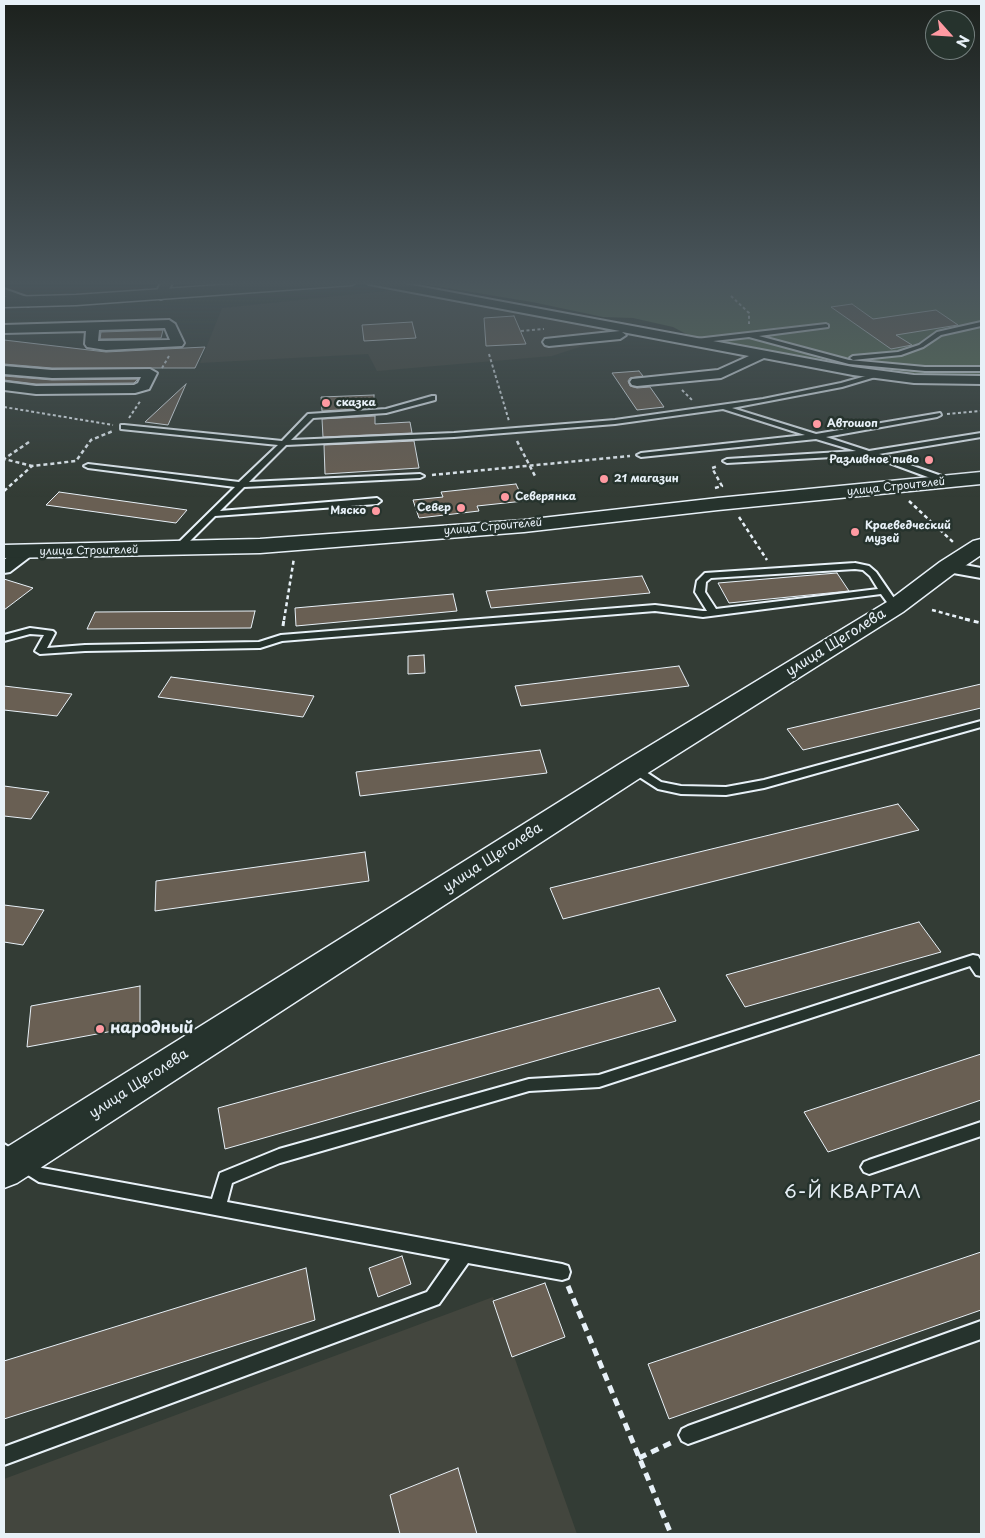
<!DOCTYPE html>
<meta charset="utf-8">
<style>
body{margin:0}
#map{position:relative;width:985px;height:1538px;overflow:hidden;background:#333c35;font-family:"Playpen Sans",sans-serif}
canvas{display:block}
.frame{position:absolute;inset:0;border:5px solid #e8f1f8;pointer-events:none}
.north{position:absolute;left:925px;top:10px;width:50px;height:50px;box-sizing:border-box;background:#26332d;border:1px solid #747f7e;border-radius:50%;rotate:116deg;font-size:14px;font-weight:700;line-height:20px;text-align:center;color:#e8f1f8}
.north::after{content:'';display:block;margin:auto;width:18px;height:22px;background:#ff9aa2;clip-path:polygon(50% 0,100% 100%,50% 72%,0 100%)}
</style>
<div id="map">
<canvas width="985" height="1538"></canvas>
<div class="frame"></div>
<div class="north">N</div>
</div>
<script>
const g = document.querySelector('canvas').getContext('2d');
g.lineJoin = 'round';
function fill(path, color) {
  g.fillStyle = color;
  g.fill(path, 'evenodd');
}
function shape(rows) {
  const path = new Path2D();
  for (const r of rows) {
    path.moveTo(r[0], r[1]);
    for (let i = 2; i < r.length; i += 2) path.lineTo(r[i], r[i + 1]);
  }
  return path;
}
function trace(path, color, width, dash) {
  g.strokeStyle = color;
  g.lineWidth = width;
  g.lineCap = dash ? 'butt' : 'round';
  g.setLineDash(dash || []);
  g.stroke(path);
}
function write(font, color, halo, rows, align = 'center') {
  g.font = font + ' "Playpen Sans",sans-serif';
  g.lineWidth = 5;
  g.setLineDash([]);
  g.textBaseline = 'middle';
  g.strokeStyle = halo;
  g.fillStyle = color;
  for (const [text, x, y, turn = 0] of rows) {
    g.save();
    g.translate(x, y);
    g.rotate((+turn || 0) * Math.PI / 180);
    g.textAlign = isNaN(turn) ? turn : align;
    if (halo) g.strokeText(text, 0, 0);
    g.fillText(text, 0, 0);
    g.restore();
  }
}
fill(shape([
 [394,290,628,331,552,356,377,371,368,354,200,363,222,308],
 [493,1297,577,1534,4,1534,4,1479]
]), '#43463e');
fill(shape([
 [417,281,961,281,981,284,981,376,923,377,858,369,690,336,673,327,633,318,603,317,532,302,410,282]
]), '#5b7256');
const building = shape([
 [852,304,873,319,936,310,958,325,896,335,912,345,891,349,831,307,852,304],
 [514,316,526,344,486,346,484,318,514,316],
 [412,322,416,338,364,341,362,325,412,322],
 [163,330,161,338,100,339,101,332,163,330],
 [4,340,106,352,205,347,195,368,52,368,4,364,4,340],
 [639,371,643,376,630,378,628,381,630,386,637,388,650,387,664,407,637,410,612,373,639,371],
 [4,376,52,380,138,379,134,383,36,384,4,380,4,376],
 [186,384,168,425,145,422,186,384],
 [374,395,374,408,322,411,321,397,374,395],
 [375,416,375,424,410,422,412,433,323,437,322,419,375,416],
 [414,441,419,468,325,474,324,445,414,441],
 [516,484,524,501,477,506,479,511,419,518,413,500,443,497,441,492,516,484],
 [59,492,187,510,176,523,46,505,59,492],
 [837,573,849,591,729,603,718,583,837,573],
 [642,576,650,593,491,608,486,591,642,576],
 [4,579,33,588,4,610,4,579],
 [453,594,457,611,296,626,295,608,453,594],
 [255,611,251,628,87,629,95,612,255,611],
 [424,655,425,673,408,674,408,656,424,655],
 [679,666,689,686,521,706,515,686,679,666],
 [171,677,314,696,303,717,158,697,171,677],
 [981,684,981,708,803,750,787,729,981,684],
 [4,686,72,694,57,716,4,710,4,686],
 [540,750,547,773,360,796,356,772,540,750],
 [4,786,49,792,31,819,4,816,4,786],
 [898,804,919,830,563,919,550,888,898,804],
 [365,852,369,881,155,911,156,881,365,852],
 [4,905,44,910,23,945,4,942,4,905],
 [919,922,941,952,745,1007,726,975,919,922],
 [140,986,140,1026,27,1047,31,1006,140,986],
 [659,988,676,1021,225,1149,218,1108,659,988],
 [981,1054,981,1100,828,1152,804,1112,981,1054],
 [981,1252,981,1310,669,1419,648,1364,981,1252],
 [402,1256,411,1284,378,1297,369,1268,402,1256],
 [306,1268,315,1320,4,1419,4,1361,306,1268],
 [545,1283,565,1337,512,1357,493,1301,545,1283],
 [458,1468,477,1534,400,1534,390,1495,458,1468]
]);
fill(building, '#695f53');
trace(building, '#e8f1f8', 1);
const lane = shape([
 [981,322,981,326,941,335,923,347,901,355,853,360,850,358,853,356,898,352,919,345,937,332,981,322],
 [826,324,828,325,828,327,759,336,849,360,925,367,981,367,981,371,925,371,849,364,749,337,696,343,693,341,696,339,826,324],
 [880,372,882,373,882,375,842,387,732,408,816,434,940,413,941,415,937,417,826,437,869,451,981,433,981,437,879,454,950,479,950,483,944,483,868,455,727,463,723,461,727,459,856,451,816,439,641,457,637,455,641,453,805,435,723,409,615,424,454,437,286,445,249,482,420,474,424,476,420,478,244,487,220,511,377,498,381,501,377,504,215,516,180,551,177,552,173,549,174,547,235,487,88,468,84,466,88,464,239,482,278,445,121,429,121,425,124,425,282,441,308,414,386,409,432,396,435,396,435,400,386,413,313,418,291,440,454,433,615,420,763,399,841,383,880,372],
 [855,563,869,566,876,572,900,607,898,609,892,609,881,594,703,617,655,611,282,641,260,648,85,651,40,654,35,651,44,635,30,634,4,641,4,635,30,628,53,631,55,633,47,648,85,645,259,642,281,635,655,605,703,611,707,611,695,592,697,581,705,573,855,563],
 [855,569,863,570,870,576,878,589,716,609,705,592,706,582,711,578,855,569],
 [981,721,981,727,764,788,726,795,681,794,658,789,627,769,633,765,637,766,661,782,681,786,726,787,764,780,981,721],
 [973,955,978,956,981,961,981,976,976,975,970,966,599,1087,529,1091,280,1163,232,1183,227,1202,562,1264,568,1266,570,1272,568,1278,562,1280,468,1263,439,1304,4,1465,4,1447,427,1292,450,1259,39,1182,4,1160,4,1144,42,1168,212,1199,220,1173,279,1149,529,1079,599,1075,973,955],
 [981,1122,981,1136,869,1174,864,1172,861,1167,864,1162,869,1160,981,1122],
 [981,1321,981,1339,688,1444,682,1441,679,1435,682,1429,688,1426,981,1321]
]);
const street = shape([
 [162,281,173,281,165,297,161,299,155,295,162,281],
 [364,281,390,281,853,367,914,375,981,376,981,384,914,383,853,375,764,358,721,378,637,386,632,385,630,382,632,379,718,370,749,356,622,332,626,335,620,339,549,346,545,345,543,342,545,339,620,331,369,284,364,281],
 [4,289,32,299,34,302,28,306,4,296,4,289],
 [169,320,175,324,184,343,182,346,106,350,87,347,85,344,86,331,4,333,4,325,169,320],
 [165,328,170,340,98,341,99,330,165,328],
 [4,366,52,370,150,369,157,373,149,389,135,393,36,394,4,390,4,382,36,386,134,385,138,383,141,377,52,378,4,374,4,366],
 [25,547,31,548,33,552,31,556,10,572,4,573,4,560,19,548,25,547],
 [948,562,981,568,981,578,942,571,939,567,942,563,948,562]
]);
const secondary = shape([
 [280,281,359,281,352,285,76,305,4,307,4,297,76,295,280,281],
 [981,472,981,484,718,510,524,532,260,553,4,558,4,545,260,539,524,520,718,498,981,472],
 [981,539,981,555,956,572,903,612,643,776,17,1183,4,1188,4,1149,623,762,887,602,940,562,973,541,981,539]
]);
trace(lane, '#e8f1f8', 4);
trace(street, '#e8f1f8', 4);
trace(secondary, '#e8f1f8', 3);
trace(shape([
 [731,296,749,313,749,324],
 [521,331,544,329],
 [489,354,509,421],
 [162,368,169,356],
 [682,390,692,400],
 [4,407,113,425],
 [947,414,981,411],
 [129,418,141,400]
]), '#e8f1f8', 2, [3, 2.5]);
trace(shape([
 [517,441,536,478],
 [29,442,4,459,32,466],
 [432,475,630,456],
 [715,488,722,486,712,468,718,466],
 [4,491,32,466,76,461,91,440,113,431],
 [909,501,954,543],
 [739,517,767,560],
 [932,610,969,620],
 [284,620,294,558]
]), '#e8f1f8', 2.5, [4, 3]);
trace(shape([
 [965,619,981,623],
 [283,626,284,619]
]), '#e8f1f8', 3, [5, 4]);
trace(shape([
 [568,1286,671,1534],
 [639,1458,673,1442]
]), '#e8f1f8', 5, [8, 5.5]);
fill(lane, '#26332d');
fill(street, '#26332d');
fill(secondary, '#26332d');
const sky = g.createLinearGradient(0, 0, 0, 497);
sky.addColorStop(0, '#1c211d');
sky.addColorStop(0.57, '#4a565c');
sky.addColorStop(1, '#4a565c00');
g.fillStyle = sky;
g.fillRect(0, 0, 985, 497);
for (const [x, y, r, color] of [
 [326,403,5,"#ff9aa2"],
 [817,424,5,"#ff9aa2"],
 [929,460,5,"#ff9aa2"],
 [604,479,5,"#ff9aa2"],
 [505,497,5,"#ff9aa2"],
 [461,508,5,"#ff9aa2"],
 [376,511,5,"#ff9aa2"],
 [855,532,5,"#ff9aa2"],
 [100,1029,5,"#ff9aa2"]
]) {
  const dot = new Path2D();
  dot.arc(x, y, r, 0, 2 * Math.PI);
  g.fillStyle = color;
  g.fill(dot);
  trace(dot, '#26332d', 2);
}
write('bold 11px', '#e8f1f8', '#26332d', [
 ["сказка",336,403],
 ["Автошоп",827,424],
 ["Разливное пиво",919,460,"right"],
 ["21 магазин",614,479],
 ["Северянка",515,497],
 ["Север",451,508,"right"],
 ["Мяско",366,511,"right"],
 ["Краеведческий",865,526],
 ["музей",865,539]
], 'left');
write('11px', '#e8f1f8', '#26332d', [
 ["улица Строителей",896,487,-6],
 ["улица Строителей",493,527,-5],
 ["улица Строителей",89,551,-1]
]);
write('14px', '#e8f1f8', '#26332d', [
 ["улица Щеголева",836,643,-32],
 ["улица Щеголева",493,858,-33],
 ["улица Щеголева",139,1084,-33]
]);
write('bold 16px', '#e8f1f8', '#26332d', [
 ["народный",110,1029]
], 'left');
g.letterSpacing = '1px';
write('18px', '#e8f1f8', '#26332d', [
 ["6-Й КВАРТАЛ",853,1193]
]);
g.letterSpacing = '0px';
</script>
